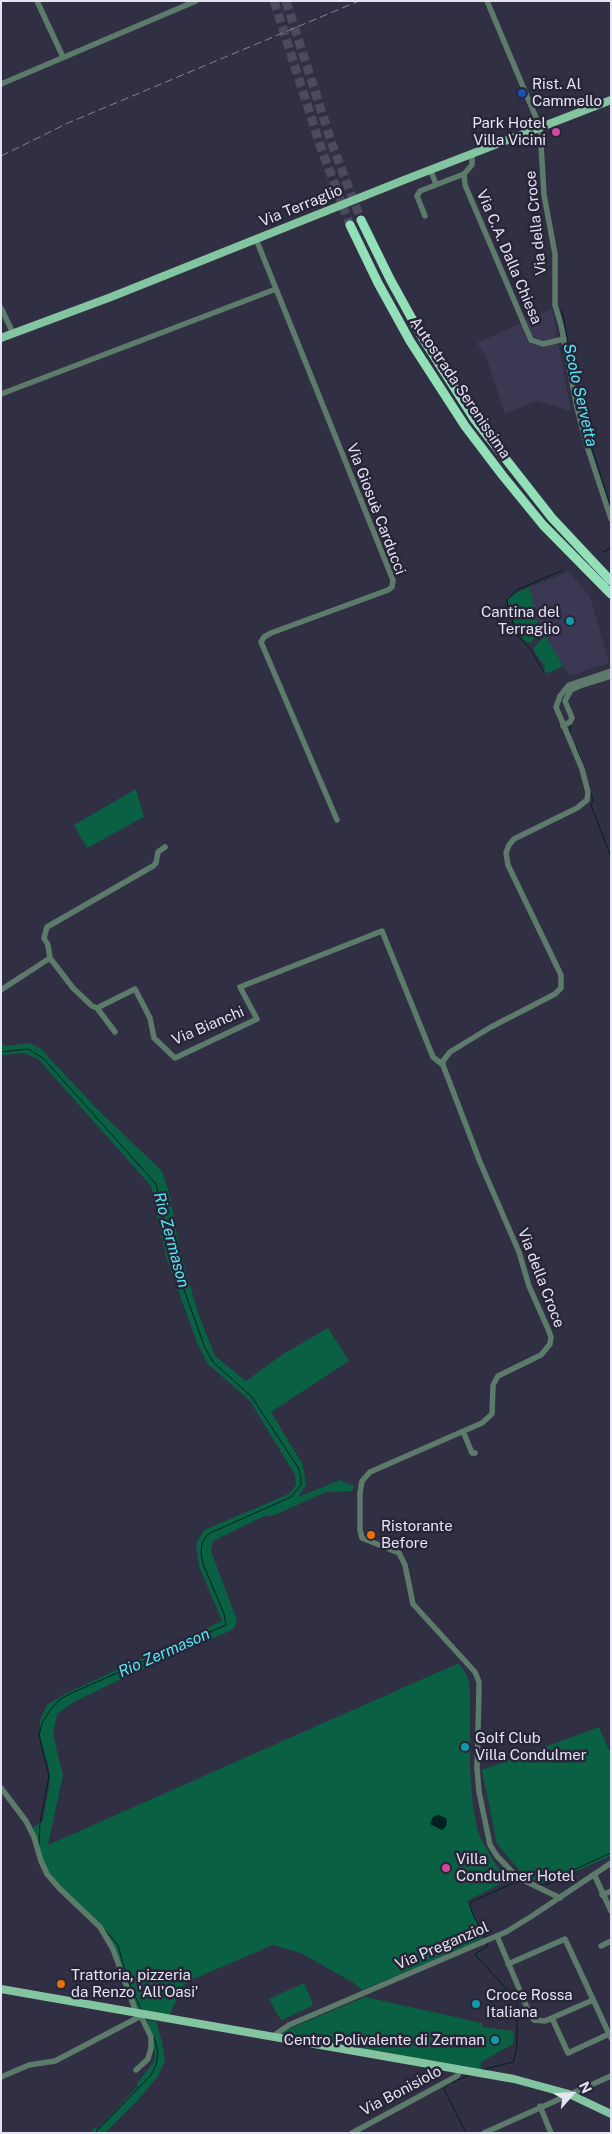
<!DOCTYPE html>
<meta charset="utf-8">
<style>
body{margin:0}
#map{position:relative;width:612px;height:2134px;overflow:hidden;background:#312f44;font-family:"Public Sans",sans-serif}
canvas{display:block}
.frame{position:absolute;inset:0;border:2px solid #e5e4f2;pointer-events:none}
.north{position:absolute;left:547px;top:2069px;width:50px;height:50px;-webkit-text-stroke:4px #282539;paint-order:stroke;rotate:64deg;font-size:14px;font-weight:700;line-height:20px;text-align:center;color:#e5e4f2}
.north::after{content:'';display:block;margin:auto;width:18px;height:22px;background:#e5e4f2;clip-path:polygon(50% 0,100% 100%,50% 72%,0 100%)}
</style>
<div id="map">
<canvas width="612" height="2134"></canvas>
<div class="frame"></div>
<div class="north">N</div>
</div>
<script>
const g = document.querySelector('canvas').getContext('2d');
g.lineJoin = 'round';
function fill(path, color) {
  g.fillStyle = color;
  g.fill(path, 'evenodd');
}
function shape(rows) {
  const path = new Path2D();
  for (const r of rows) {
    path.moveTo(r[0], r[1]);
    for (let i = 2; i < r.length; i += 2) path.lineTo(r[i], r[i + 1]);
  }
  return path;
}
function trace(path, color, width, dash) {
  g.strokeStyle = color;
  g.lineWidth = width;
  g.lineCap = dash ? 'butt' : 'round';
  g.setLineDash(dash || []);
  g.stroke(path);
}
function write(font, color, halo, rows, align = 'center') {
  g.font = font + ' "Public Sans",sans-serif';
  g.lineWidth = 5;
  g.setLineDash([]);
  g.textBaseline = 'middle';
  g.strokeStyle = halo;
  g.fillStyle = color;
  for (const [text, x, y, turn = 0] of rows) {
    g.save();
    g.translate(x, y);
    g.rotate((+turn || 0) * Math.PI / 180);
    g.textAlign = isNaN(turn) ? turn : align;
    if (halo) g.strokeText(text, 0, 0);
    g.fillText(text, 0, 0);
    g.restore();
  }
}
fill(shape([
 [552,309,571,411,536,401,505,414,486,357,477,343],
 [569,572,590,596,609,663,569,676,538,626,530,587]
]), '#3b3853');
fill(shape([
 [530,587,538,626,542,632,530,643,523,640,516,628,507,600,516,593],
 [545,636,562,664,561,667,548,673,546,673,544,668,545,666,537,656,533,648],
 [136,789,144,817,87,848,74,825],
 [29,1043,40,1048,98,1110,162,1171,170,1196,180,1251,198,1313,215,1356,246,1381,283,1354,328,1328,349,1361,271,1412,303,1465,306,1485,298,1497,340,1480,354,1486,352,1491,326,1492,275,1515,264,1516,213,1541,211,1551,237,1620,234,1629,115,1682,74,1702,57,1714,53,1734,63,1775,48,1845,459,1663,468,1677,470,1690,470,1768,473,1807,478,1833,494,1862,508,1880,467,1901,484,1939,362,1990,354,1983,301,1953,273,1945,191,1980,183,1986,169,2016,138,2011,106,1932,58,1885,45,1867,32,1828,43,1821,50,1781,49,1768,40,1737,40,1720,47,1705,63,1695,222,1621,199,1566,196,1546,198,1540,204,1530,289,1494,296,1485,295,1475,250,1401,208,1364,198,1345,166,1257,151,1186,38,1059,24,1053,1,1055,1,1044,7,1046],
 [599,1727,609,1750,611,1750,611,1856,547,1884,525,1877,497,1844,482,1770],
 [304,1983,313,2004,312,2006,282,2020,278,2016,269,1999],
 [365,1997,482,2023,482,2027,514,2031,513,2044,481,2062,481,2069,281,2034,286,2030],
 [146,2020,156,2021,162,2042,165,2060,158,2076,139,2099,105,2133,91,2133,94,2127,97,2130,138,2086,137,2083,154,2062,155,2053]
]), '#0a6043');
fill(shape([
 [438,1815,446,1818,447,1821,446,1827,442,1830,430,1824,433,1817]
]), '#002022');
trace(shape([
 [562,310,579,403],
 [583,421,611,508],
 [603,552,611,548],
 [543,671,531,650,518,635,508,610,507,600,517,590,563,570],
 [570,732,570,725],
 [576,747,582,762],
 [591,792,593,801,591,805,611,857],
 [1,1052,28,1049,43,1058,156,1184,174,1262,205,1348,213,1362,251,1396,299,1469,301,1479,301,1485,291,1497,208,1534,202,1543,201,1553,203,1564,224,1614,226,1625,74,1692,60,1699,50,1710,42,1723,39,1735,49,1776,40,1823,39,1845],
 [523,1878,531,1881],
 [539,1885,548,1884,562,1875,611,1853],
 [103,1928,118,1945,127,1979],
 [485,1937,473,1915,470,1906,471,1902,518,1881],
 [129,1983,142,2011],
 [145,2017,148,2025],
 [482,2070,513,2062,517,2047,517,2000,476,1956,476,1953,487,1947,488,1943],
 [95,2133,151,2075,156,2065,158,2053,154,2037],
 [466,2133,444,2089,448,2084,469,2075]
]), '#002022', 1);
trace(shape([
 [274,1,321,148,350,225],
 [286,1,332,144,361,220]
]), '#4c4a5e', 9, [9, 4.5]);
trace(shape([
 [37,1,63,57],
 [487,1,540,127,544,195,555,254,555,305,561,325,577,408,587,446,611,519],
 [1,84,196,1],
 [472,153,472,165,464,174,465,185,531,340,543,344,564,339],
 [430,169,436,184],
 [425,216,417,196,420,191,464,174],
 [256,239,393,580,392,587,388,590,271,633,264,637,261,642,337,820],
 [1,308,13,333],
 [1,394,276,289],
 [563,726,570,722,572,718,565,701,571,690,582,685,611,676],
 [50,958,48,945,44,938,47,927,153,866,156,863,158,852,165,847],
 [1,990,50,958,73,988,92,1006,97,1008,135,989,150,1018,154,1038,175,1058,257,1019,240,987,382,931,433,1057,443,1065],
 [97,1008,115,1032],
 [463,1431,472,1453,475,1453],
 [1,1788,26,1821,34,1837,41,1861,47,1874,59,1888,100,1927,113,1949,136,2012,141,2016,151,2037,151,2048,148,2059,136,2070],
 [594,1874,611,1911],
 [602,1895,611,1891],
 [560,1898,517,1877,497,1856,490,1845,479,1792,477,1768,479,1691,479,1682,475,1672,413,1604,405,1565,399,1553,362,1538,360,1530,360,1493,362,1481,370,1472,482,1423,492,1414,493,1385,498,1376,541,1355,550,1344,551,1337,548,1329,529,1286,519,1252,480,1162,443,1065,443,1061,450,1052,491,1027,555,994,561,988,561,975,508,865,506,853,509,845,514,839,577,808,587,800,588,792,582,769,556,707,560,696,569,685,611,671],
 [497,1936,528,2010,534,2020,545,2021,593,2000],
 [601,1946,611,1941],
 [508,1964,565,1939,611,2038],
 [552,2018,568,2053,609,2034],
 [276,2037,276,2034,289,2025,506,1932,532,1916,611,1863],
 [1,2077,29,2065,55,2061,141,2016],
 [540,2106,551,2133],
 [352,2133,457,2076,461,2070],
 [484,2133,611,2076]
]), '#5d7b6a', 5.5);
trace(shape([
 [1,338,111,297,404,180,611,100],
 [1,1989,514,2079,569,2094,611,2114]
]), '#83c4a1', 8);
trace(shape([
 [361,220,390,279,422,337,475,420,552,518,611,581],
 [350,225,378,283,410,341,465,426,503,476,543,525,611,594]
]), '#91e0b7', 9);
trace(shape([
 [1,156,68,123,359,1]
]), '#858395', 1, [8, 4]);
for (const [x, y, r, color] of [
 [522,93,5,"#1a4fb4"],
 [556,132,5,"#d1479c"],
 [570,621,5,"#0f9aa8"],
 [371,1535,5,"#e8710a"],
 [465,1747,5,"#0f9aa8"],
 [446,1868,5,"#d1479c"],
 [61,1984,5,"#e8710a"],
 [476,2004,5,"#0f9aa8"],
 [495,2040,5,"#0f9aa8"]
]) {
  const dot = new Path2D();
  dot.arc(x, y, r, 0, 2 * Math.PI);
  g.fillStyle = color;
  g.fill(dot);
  trace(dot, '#282539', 2);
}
write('15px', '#e5e4f2', '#282539', [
 ["Rist. Al",532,84],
 ["Cammello",532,101],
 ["Park Hotel",546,123,"right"],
 ["Villa Vicini",546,140,"right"],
 ["Cantina del",560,612,"right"],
 ["Terraglio",560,629,"right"],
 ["Ristorante",381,1526],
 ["Before",381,1543],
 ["Golf Club",475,1738],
 ["Villa Condulmer",475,1755],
 ["Villa",456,1859],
 ["Condulmer Hotel",456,1876],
 ["Trattoria, pizzeria",71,1975],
 ["da Renzo 'All'Oasi'",71,1992],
 ["Croce Rossa",486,1995],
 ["Italiana",486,2012],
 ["Centro Polivalente di Zerman",485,2040,"right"]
], 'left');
write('15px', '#e5e4f2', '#282539', [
 ["Via Terraglio",301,206,-22],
 ["Via della Croce",536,223,-96],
 ["Via C.A. Dalla Chiesa",509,257,67],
 ["Autostrada Serenissima",460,388,56],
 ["Via Giosuè Carducci",376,509,69],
 ["Via Bianchi",208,1026,-23],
 ["Via della Croce",541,1278,69],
 ["Via Preganziol",442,1946,-23],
 ["Via Bonisiolo",401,2091,-28]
]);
write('italic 16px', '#4feaf4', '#282539', [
 ["Scolo Servetta",580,395,77],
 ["Rio Zermason",171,1240,75],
 ["Rio Zermason",164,1653,-24]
]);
</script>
